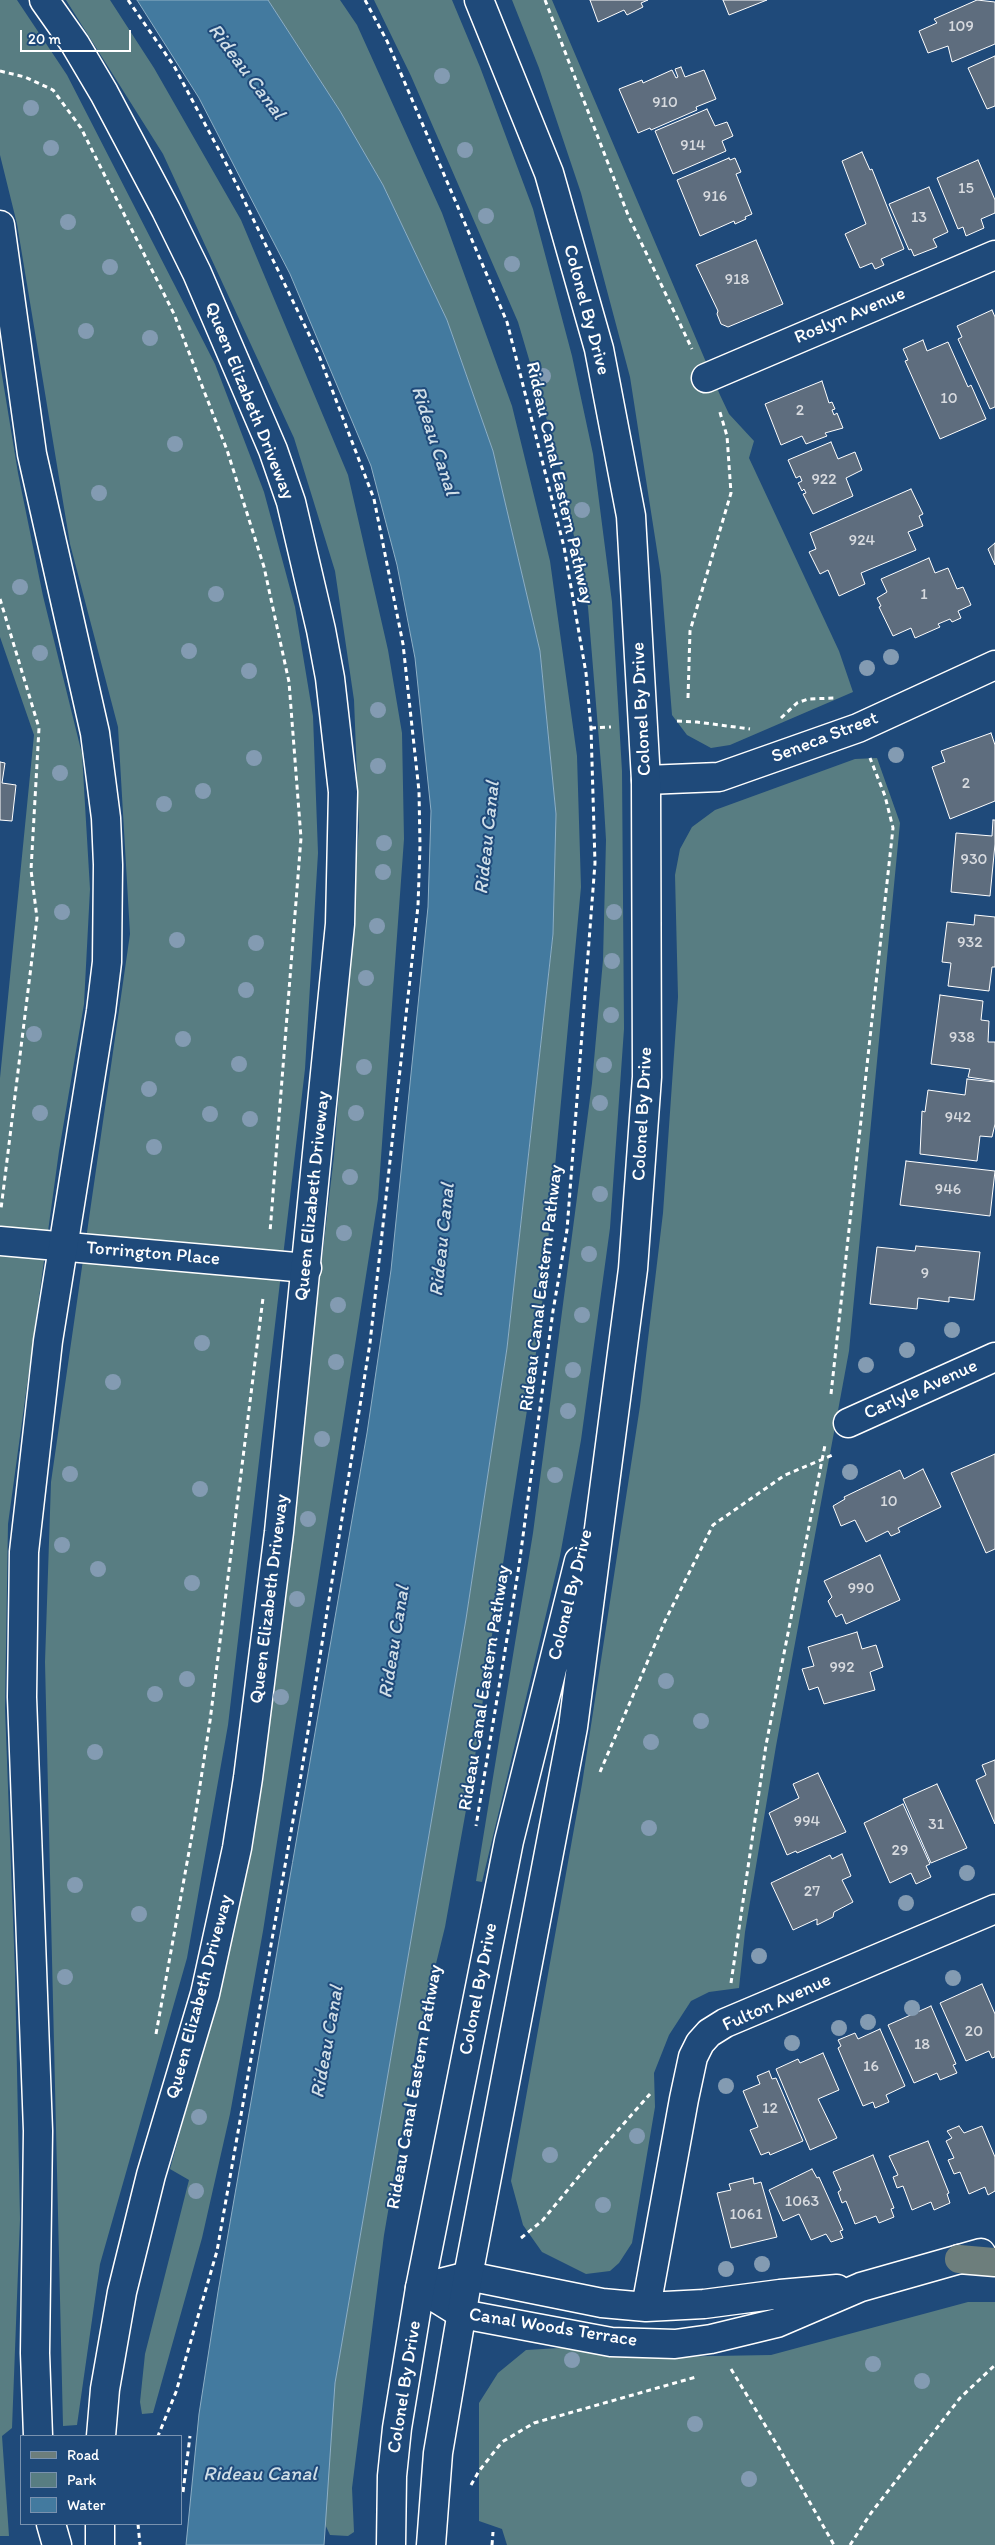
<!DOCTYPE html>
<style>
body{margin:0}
#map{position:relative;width:995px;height:2545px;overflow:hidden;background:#1f4a7a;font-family:Itim,sans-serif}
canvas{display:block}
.legend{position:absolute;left:20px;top:2435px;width:162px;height:90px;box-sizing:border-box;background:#1f4a7a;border:1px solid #7992af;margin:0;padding:6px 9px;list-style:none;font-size:15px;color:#fff}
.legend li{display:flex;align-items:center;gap:10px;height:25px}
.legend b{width:25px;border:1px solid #7992af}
.scale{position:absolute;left:20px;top:30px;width:111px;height:22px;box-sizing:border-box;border:2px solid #fff;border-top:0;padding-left:6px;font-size:15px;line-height:18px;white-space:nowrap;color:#fff;-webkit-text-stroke:4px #1f4a7a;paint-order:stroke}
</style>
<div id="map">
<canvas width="995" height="2545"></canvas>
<ul class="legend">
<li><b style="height:6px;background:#6d7e7c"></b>Road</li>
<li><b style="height:14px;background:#587d82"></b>Park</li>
<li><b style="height:14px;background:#437a9f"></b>Water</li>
</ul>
<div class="scale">20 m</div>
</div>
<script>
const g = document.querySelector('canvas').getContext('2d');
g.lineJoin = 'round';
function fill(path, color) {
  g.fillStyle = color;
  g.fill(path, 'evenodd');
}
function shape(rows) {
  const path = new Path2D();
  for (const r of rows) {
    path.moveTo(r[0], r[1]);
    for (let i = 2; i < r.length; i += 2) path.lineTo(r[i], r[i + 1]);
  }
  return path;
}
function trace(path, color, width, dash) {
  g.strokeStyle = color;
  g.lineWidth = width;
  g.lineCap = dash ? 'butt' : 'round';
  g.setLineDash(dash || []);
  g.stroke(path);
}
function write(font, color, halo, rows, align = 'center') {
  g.font = font + ' Itim,sans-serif';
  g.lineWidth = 4;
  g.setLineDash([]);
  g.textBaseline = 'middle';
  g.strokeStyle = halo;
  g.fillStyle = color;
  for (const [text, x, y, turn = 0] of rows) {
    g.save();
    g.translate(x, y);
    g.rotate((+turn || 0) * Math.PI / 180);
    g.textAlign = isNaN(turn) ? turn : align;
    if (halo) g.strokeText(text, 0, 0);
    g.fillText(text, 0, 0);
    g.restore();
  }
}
fill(shape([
 [0,0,17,0,67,75,215,364,264,492,295,607,313,716,318,853,305,1069,228,1725,187,1958,100,2264,77,2425,63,2426,45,1662,51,1482,130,934,118,727,70,544,17,224,0,155],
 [66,0,110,0,154,68,241,220,348,475,388,650,402,733,404,839,378,1199,263,1931,230,2114,202,2238,153,2413,142,2414,140,2402,145,2354,189,2180,170,2169,228,1956,262,1772,334,1156,359,827,354,700,335,571,294,438,163,154],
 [268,0,340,0,357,25,442,213,512,406,550,561,577,756,581,887,540,1327,493,1628,473,1771,445,1927,418,2037,384,2235,352,2488,354,2532,348,2536,330,2535,324,2522,335,2383,466,1619,507,1348,553,934,556,814,540,651,493,451,447,320,383,185,340,111],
 [374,0,452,0,480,67,533,209,572,356,593,454,612,602,622,771,624,1029,610,1228,581,1440,560,1556,482,1882,476,1881,533,1533,592,1083,603,960,606,840,603,789,588,607,559,461,518,322,411,76],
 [512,0,552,0,720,395,729,414,754,441,749,458,839,651,853,692,730,745,711,748,687,735,672,715,661,576,630,377,581,193,539,68],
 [0,363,18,473,43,596,82,754,90,889,84,1004,59,1151,8,1524,5,1708,15,1972,20,2219,12,2428,2,2436,9,2536,0,2536,0,1078,34,735,0,637],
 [877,758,900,823,849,1351,776,1746,745,1932,739,1988,709,1992,691,2001,669,2035,654,2073,655,2107,632,2243,619,2263,610,2271,586,2274,542,2252,523,2225,511,2181,582,1784,640,1406,663,1213,678,997,675,875,680,849,692,827,715,810,855,759],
 [968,2302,995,2302,995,2545,507,2545,502,2529,479,2521,479,2403,498,2373,526,2350,577,2347,654,2357,771,2355]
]), '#587d82');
const water = shape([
 [137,0,268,0,340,111,383,185,447,320,493,451,540,651,556,814,553,934,507,1348,466,1619,335,2383,324,2545,186,2545,199,2414,218,2292,367,1433,391,1270,428,907,431,811,415,658,397,565,371,466,290,274,199,98,137,0]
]);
fill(water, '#437a9f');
trace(water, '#8eafc5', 1);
const building = shape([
 [590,0,648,0,641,3,643,7,627,15,624,10,598,22,590,0],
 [723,0,767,0,729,15,723,0],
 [977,0,995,2,995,44,952,62,948,46,928,53,919,31,937,23,934,19,977,0],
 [995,56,995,106,987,109,968,68,995,56],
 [681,67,685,77,704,70,716,99,696,107,697,110,651,130,650,128,638,133,619,89,642,80,643,83,672,70,676,78,678,77,675,69,681,67],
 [707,109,715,126,727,122,733,136,722,141,726,151,673,174,655,131,707,109],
 [862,152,870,170,872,169,904,249,881,259,884,265,875,269,872,263,860,268,845,234,866,224,842,161,862,152],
 [729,158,730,160,735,158,741,172,736,174,752,214,745,217,746,219,735,224,734,221,700,236,677,180,729,158],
 [978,160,995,200,995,213,981,219,984,228,966,236,963,227,958,229,937,178,978,160],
 [929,187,948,232,933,239,937,247,914,256,911,249,909,250,889,204,929,187],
 [756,240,783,304,728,327,721,324,717,314,718,311,696,265,756,240],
 [992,310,995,317,995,407,990,409,958,339,962,337,957,326,992,310],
 [923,340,927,351,948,342,968,387,971,385,986,419,940,439,905,361,908,360,903,349,923,340],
 [822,381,829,403,832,402,835,409,832,410,834,415,837,413,843,428,825,433,827,436,806,444,802,436,781,445,765,404,822,381],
 [831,442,838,459,855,452,862,470,846,478,853,496,813,514,803,494,806,493,804,489,802,491,798,483,802,481,800,476,796,478,788,460,831,442],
 [911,489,923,514,919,516,923,526,908,532,916,550,861,573,865,584,839,596,828,570,820,574,809,552,816,549,810,533,911,489],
 [995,543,995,565,988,549,995,543],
 [929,558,935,573,948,568,957,589,963,587,971,605,958,611,961,618,952,622,950,619,938,624,940,627,915,638,911,628,893,636,879,607,881,606,877,598,887,592,881,579,929,558],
 [991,733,995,745,995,801,950,819,932,767,945,762,941,751,991,733],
 [0,762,5,763,2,783,16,785,12,821,0,820,0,762],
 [993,820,995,820,995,844,990,896,951,892,956,833,992,836,993,820],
 [975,915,995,917,995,967,992,967,989,991,948,986,951,963,942,962,947,922,974,925,975,915],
 [940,995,983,1001,981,1020,989,1021,988,1042,995,1042,995,1081,968,1077,970,1069,931,1064,940,995],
 [967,1079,995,1082,995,1124,992,1137,980,1136,977,1161,920,1154,922,1111,925,1112,928,1090,965,1095,967,1079],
 [906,1161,995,1171,990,1216,900,1205,906,1161],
 [916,1246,980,1252,974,1300,949,1297,949,1302,918,1298,917,1309,870,1304,877,1247,915,1251,916,1246],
 [995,1454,995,1549,986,1553,951,1473,995,1454],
 [923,1469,941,1507,898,1528,900,1532,891,1536,888,1531,866,1542,855,1520,841,1526,833,1506,845,1499,844,1497,900,1470,904,1479,923,1469],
 [880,1555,900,1600,846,1624,842,1614,836,1617,828,1601,832,1597,824,1581,880,1555],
 [857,1632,862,1649,876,1645,883,1667,870,1672,875,1690,824,1704,818,1687,809,1690,802,1669,814,1666,808,1647,857,1632],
 [995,1760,995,1824,976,1780,986,1775,982,1765,995,1760],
 [818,1773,846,1832,797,1853,796,1851,787,1855,769,1813,799,1798,793,1784,818,1773],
 [937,1784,967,1848,931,1863,903,1799,937,1784],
 [903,1804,930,1864,926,1866,931,1877,916,1884,911,1873,890,1883,864,1823,903,1804],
 [842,1854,851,1876,842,1880,853,1902,834,1912,833,1917,817,1925,817,1919,793,1930,771,1883,830,1855,832,1859,842,1854],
 [982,1984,995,2014,995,2057,992,2058,989,2051,966,2061,940,2003,982,1984],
 [931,2006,956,2064,953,2065,957,2073,940,2080,937,2073,914,2083,888,2025,931,2006],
 [880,2029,905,2086,886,2095,889,2102,875,2108,873,2102,863,2106,838,2048,841,2046,838,2040,855,2033,858,2039,880,2029],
 [823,2053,839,2090,818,2099,837,2138,810,2150,776,2069,798,2059,800,2063,823,2053],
 [769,2071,772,2079,776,2078,803,2141,770,2155,769,2152,761,2155,750,2130,758,2127,743,2091,760,2084,757,2076,769,2071],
 [959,2126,964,2133,982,2126,995,2157,995,2191,988,2195,985,2187,969,2194,960,2172,954,2174,948,2160,954,2158,946,2141,952,2138,947,2131,959,2126],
 [928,2141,949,2193,947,2194,950,2203,934,2210,931,2202,912,2210,903,2186,897,2188,893,2177,898,2175,889,2156,928,2141],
 [873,2155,894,2208,891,2209,894,2217,879,2223,876,2216,855,2224,846,2201,842,2203,838,2192,841,2190,833,2172,873,2155],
 [812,2169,817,2178,819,2177,843,2230,840,2231,843,2238,831,2242,826,2234,811,2240,799,2214,783,2221,769,2190,812,2169],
 [753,2178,754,2184,761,2182,777,2237,731,2248,717,2193,731,2190,729,2184,753,2178]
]);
fill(building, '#5e6d7e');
trace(building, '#fff', 1);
const street = shape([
 [706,378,995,255],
 [646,780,719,777,858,728,995,665],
 [0,1241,307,1268],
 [848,1423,995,1357],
 [420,2288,462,2314,611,2342,675,2344,711,2339,777,2323,861,2287,981,2253],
 [420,2288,468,2276,602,2303,646,2307,704,2304,780,2294,837,2289],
 [646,2307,684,2099,693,2057,700,2043,709,2033,725,2023,995,1909]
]);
const secondary = shape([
 [44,0,75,44,104,93,166,210,197,273,273,450,291,502,321,630,330,678,343,792,340,924,279,1532,248,1778,237,1848,205,1994,151,2175,122,2292,105,2389,101,2436],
 [0,225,32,454,95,733,106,818,108,865,107,962,101,1011,48,1341,24,1552,22,1697,38,2131,35,2353,38,2436],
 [51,2524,57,2545],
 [100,2545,100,2524],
 [391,2545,392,2476,397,2428,420,2288,509,1841,579,1561],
 [431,2545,438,2453,468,2276,573,1727,633,1269,647,1077,646,780,631,516,599,349,549,173,479,0]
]);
const primary = shape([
 [959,2259,995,2262]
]);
trace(street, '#fff', 31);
trace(secondary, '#fff', 31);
trace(primary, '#fff', 31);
trace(shape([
 [128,0,174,66,229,169,318,353,374,499,403,644,419,791,420,846,418,906,370,1343,301,1775,217,2251,176,2392,158,2436],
 [365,0,387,41,507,322,564,547,586,673,591,728,595,863,567,1230,553,1311,519,1566,476,1826],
 [545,0,628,215,692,349],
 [0,71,25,77,53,90,81,128,174,314,227,450,264,567,289,682,301,838,270,1232],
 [0,599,39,728,31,870,37,918,1,1209],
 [688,698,690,631,731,493,727,436,719,409],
 [781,718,797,703,808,699,836,698],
 [677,721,697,722,750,729],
 [591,728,611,727],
 [831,1394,893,828,885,796,870,758],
 [600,1772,665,1621,713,1525,785,1475,835,1454],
 [731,1983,766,1745,825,1445],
 [156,2034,194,1824,210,1721,263,1298],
 [521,2238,542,2221,604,2146,650,2094],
 [731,2369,779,2448,834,2545],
 [471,2485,479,2471,502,2442,534,2423,696,2377],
 [183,2492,190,2436],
 [138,2524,140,2545],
 [492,2545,493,2532],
 [850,2545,871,2513,960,2398,995,2365]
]), '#fff', 3, [5, 4]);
trace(street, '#1f4a7a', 28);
trace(secondary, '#1f4a7a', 28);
trace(primary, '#6d7e7c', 28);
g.fillStyle = '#839bb2';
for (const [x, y] of [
 [442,76],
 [31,108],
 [51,148],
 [465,150],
 [486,216],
 [68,222],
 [512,264],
 [110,267],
 [86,331],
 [150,338],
 [543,376],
 [175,444],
 [99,493],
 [582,510],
 [20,587],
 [216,594],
 [189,651],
 [40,653],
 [891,657],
 [867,668],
 [249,671],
 [378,710],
 [896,755],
 [254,758],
 [378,766],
 [60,773],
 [203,791],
 [164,804],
 [384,843],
 [383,872],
 [62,912],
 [614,912],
 [377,926],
 [177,940],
 [256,943],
 [612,961],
 [366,978],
 [246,990],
 [611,1015],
 [34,1034],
 [183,1039],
 [239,1064],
 [604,1065],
 [364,1067],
 [149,1089],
 [600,1103],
 [40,1113],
 [356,1113],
 [210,1114],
 [250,1119],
 [154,1147],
 [350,1177],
 [600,1194],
 [344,1233],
 [589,1254],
 [338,1305],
 [582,1315],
 [952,1330],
 [202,1343],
 [907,1350],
 [336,1362],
 [866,1365],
 [573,1370],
 [113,1382],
 [568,1411],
 [322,1439],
 [850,1472],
 [70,1474],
 [555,1475],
 [200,1489],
 [308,1519],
 [62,1545],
 [98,1569],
 [192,1583],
 [297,1599],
 [187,1679],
 [666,1681],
 [155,1694],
 [281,1697],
 [701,1721],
 [651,1742],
 [95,1752],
 [649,1828],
 [967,1873],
 [75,1885],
 [906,1903],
 [139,1914],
 [759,1956],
 [65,1977],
 [953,1978],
 [912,2008],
 [868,2022],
 [839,2028],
 [792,2043],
 [726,2086],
 [199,2117],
 [637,2136],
 [550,2155],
 [196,2191],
 [603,2205],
 [762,2264],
 [726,2269],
 [572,2360],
 [873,2364],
 [922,2381],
 [695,2424],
 [749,2479]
]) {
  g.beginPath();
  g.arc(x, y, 8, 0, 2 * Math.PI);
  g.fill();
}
write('16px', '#d7dadf', null, [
 ["109",961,27],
 ["910",665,103],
 ["914",693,146],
 ["15",966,189],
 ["916",715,197],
 ["13",919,218],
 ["918",737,280],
 ["10",949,399],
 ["2",800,411],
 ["922",824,480],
 ["924",862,541],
 ["1",924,595],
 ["2",966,784],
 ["930",974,860],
 ["932",970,943],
 ["938",962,1038],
 ["942",958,1118],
 ["946",948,1190],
 ["9",925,1274],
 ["10",889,1502],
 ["990",861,1589],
 ["992",842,1668],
 ["994",807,1822],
 ["31",936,1825],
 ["29",900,1851],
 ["27",812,1892],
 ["20",974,2032],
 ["18",922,2045],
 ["16",871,2067],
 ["12",770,2109],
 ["1063",802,2202],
 ["1061",746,2215]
]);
write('19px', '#fff', '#1f4a7a', [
 ["Colonel By Drive",586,310,75],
 ["Roslyn Avenue",850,316,-23],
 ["Queen Elizabeth Driveway",249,401,68],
 ["Rideau Canal Eastern Pathway",559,483,77],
 ["Colonel By Drive",642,709,-93],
 ["Seneca Street",825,738,-21],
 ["Colonel By Drive",643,1114,-87],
 ["Queen Elizabeth Driveway",313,1196,-84],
 ["Torrington Place",153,1254,5],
 ["Rideau Canal Eastern Pathway",542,1288,-83],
 ["Carlyle Avenue",921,1390,-24],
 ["Colonel By Drive",571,1595,-76],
 ["Queen Elizabeth Driveway",270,1599,-83],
 ["Rideau Canal Eastern Pathway",485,1688,-81],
 ["Colonel By Drive",479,1989,-79],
 ["Queen Elizabeth Driveway",200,1997,-75],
 ["Fulton Avenue",777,2003,-24],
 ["Rideau Canal Eastern Pathway",415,2087,-80],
 ["Canal Woods Terrace",553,2328,9],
 ["Colonel By Drive",405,2387,-81]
]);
write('italic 20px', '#d0dee7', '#1f4a7a', [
 ["Rideau Canal",246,72,53],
 ["Rideau Canal",434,441,72],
 ["Rideau Canal",488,838,-84],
 ["Rideau Canal",443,1240,-84],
 ["Rideau Canal",395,1642,-81],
 ["Rideau Canal",328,2042,-80],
 ["Rideau Canal",260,2475]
]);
</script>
